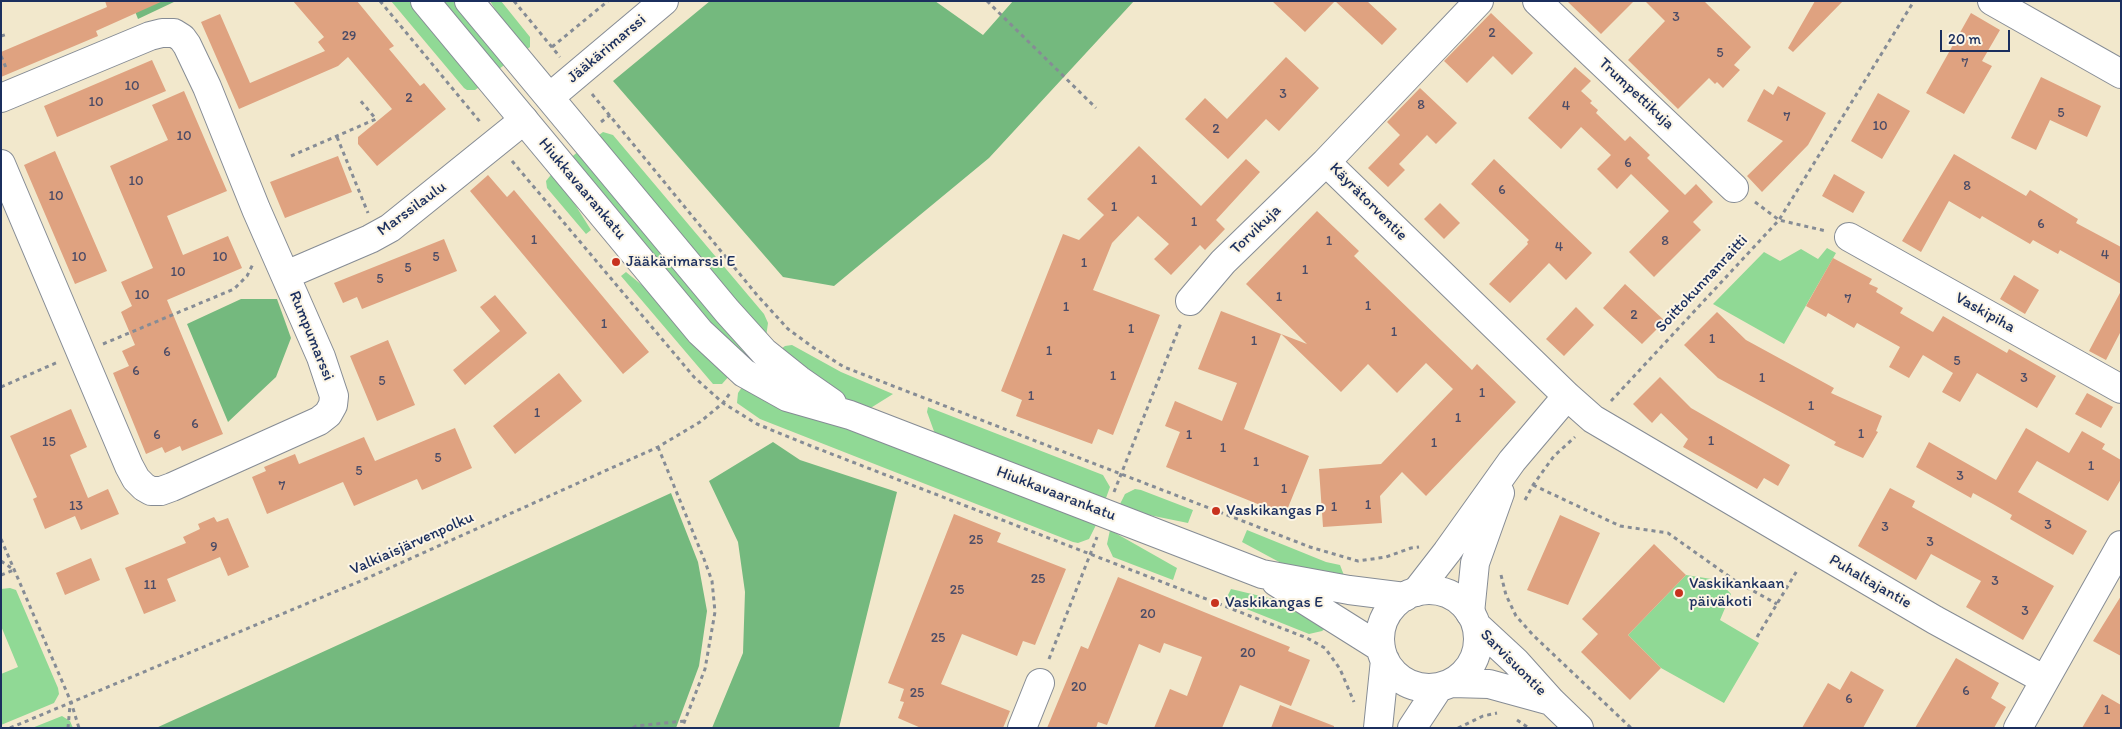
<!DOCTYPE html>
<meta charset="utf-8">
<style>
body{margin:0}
#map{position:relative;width:2122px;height:729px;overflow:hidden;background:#f2e8cc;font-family:Itim,sans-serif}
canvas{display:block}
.frame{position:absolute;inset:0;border:2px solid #1b2f5e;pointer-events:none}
.scale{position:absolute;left:1940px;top:30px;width:70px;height:22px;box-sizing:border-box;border:2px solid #1b2f5e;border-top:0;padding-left:6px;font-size:15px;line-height:18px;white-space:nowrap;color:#1b2f5e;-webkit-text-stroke:4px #fcf5e5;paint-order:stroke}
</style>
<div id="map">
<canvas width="2122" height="729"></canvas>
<div class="frame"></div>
<div class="scale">20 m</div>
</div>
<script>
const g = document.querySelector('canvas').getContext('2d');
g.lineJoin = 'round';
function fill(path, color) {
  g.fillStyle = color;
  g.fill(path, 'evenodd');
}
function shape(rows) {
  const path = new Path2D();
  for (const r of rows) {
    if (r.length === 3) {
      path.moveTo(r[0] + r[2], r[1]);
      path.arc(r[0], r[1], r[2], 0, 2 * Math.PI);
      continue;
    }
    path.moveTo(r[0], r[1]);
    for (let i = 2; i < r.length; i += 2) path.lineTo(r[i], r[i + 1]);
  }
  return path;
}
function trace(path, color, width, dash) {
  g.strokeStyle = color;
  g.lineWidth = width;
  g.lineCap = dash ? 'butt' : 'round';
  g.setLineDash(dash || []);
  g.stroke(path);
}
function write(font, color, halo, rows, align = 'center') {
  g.font = font + ' Itim,sans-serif';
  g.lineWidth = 4;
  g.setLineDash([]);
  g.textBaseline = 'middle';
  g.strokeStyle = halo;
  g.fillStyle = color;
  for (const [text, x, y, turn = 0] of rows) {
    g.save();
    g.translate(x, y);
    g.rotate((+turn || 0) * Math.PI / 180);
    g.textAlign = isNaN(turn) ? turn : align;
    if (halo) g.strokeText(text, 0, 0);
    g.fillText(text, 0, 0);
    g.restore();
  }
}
fill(shape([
 [391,1,413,1,482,85,475,90,467,90,464,88],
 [436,1,456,1,507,63,495,72],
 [490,1,501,1,530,37,530,47,522,53],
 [603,132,613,135,764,314,768,323,766,337,595,138],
 [580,150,751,352,744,359,717,334,568,160],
 [554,171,591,230,586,234,547,188,546,181],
 [1827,248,1836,253,1784,344,1713,304,1764,252,1780,261,1801,249,1818,259],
 [626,272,671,309,730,375,722,384,713,384,621,276],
 [792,345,841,372,893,394,869,409,846,399,825,389,776,353,785,346],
 [742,387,784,403,1096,525,1089,539,1078,543,1073,542,760,419,737,403,738,393],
 [928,407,1103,475,1110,487,1106,498,1101,500,935,434,927,412],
 [1135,489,1141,490,1193,510,1188,523,1144,514,1119,506,1125,494],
 [1110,530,1177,568,1173,580,1113,557,1107,544],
 [1247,530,1326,562,1340,565,1345,578,1305,573,1281,563,1242,542],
 [1686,575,1718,580,1731,594,1720,620,1759,643,1724,703,1661,668,1628,635],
 [10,588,16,590,58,688,59,694,54,703,1,725,1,674,18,667,1,626,1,589],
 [1231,589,1277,600,1326,628,1322,631,1309,634,1229,602,1227,597],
 [62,716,70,721,73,728,32,728]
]), '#90d995');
fill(shape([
 [131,1,176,1,138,19],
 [710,1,935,1,983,35,1013,1,1134,1,989,158,834,286,783,277,613,81],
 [241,299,277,299,291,338,276,377,228,422,187,324],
 [773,442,800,460,897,492,839,728,712,728,743,653,745,592,738,542,709,481],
 [671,493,698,562,707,611,699,666,676,728,156,728]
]), '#74b97e');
fill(shape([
 [105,1,163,1,96,31,98,36,1,77,1,52,107,7],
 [293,1,357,1,394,46,389,49,420,86,424,83,446,109,377,166,358,144,358,137,392,109,348,57,338,66,239,109,201,22,220,14,250,83,325,51,318,42,324,37],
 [1272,1,1335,1,1305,32],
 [1335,1,1367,1,1397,29,1382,45],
 [1567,1,1634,1,1601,34],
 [1645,1,1704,1,1751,47,1734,65,1740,70,1723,88,1717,82,1715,84,1709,78,1678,109,1628,60,1665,21],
 [1815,1,1843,1,1793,52,1788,48],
 [1491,13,1533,53,1512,75,1493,56,1467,83,1444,61],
 [1971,13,2000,30,1982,61,1992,66,1964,114,1926,93],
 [1286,57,1319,88,1279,131,1266,119,1228,159,1185,119,1205,98,1227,119],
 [152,60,166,91,57,137,44,106],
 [1575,67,1591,81,1581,91,1592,101,1590,103,1598,110,1596,113,1625,141,1630,136,1650,155,1647,158,1685,195,1696,184,1713,202,1693,222,1701,230,1654,277,1629,252,1669,211,1631,174,1617,189,1597,169,1611,155,1581,127,1561,149,1528,118],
 [2041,77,2101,106,2087,137,2050,120,2036,150,2011,138],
 [1778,86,1826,113,1808,145,1762,192,1747,176,1783,141,1747,121,1764,89,1773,95],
 [1420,88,1457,123,1436,144,1427,135,1399,164,1405,170,1388,187,1368,168,1400,135,1387,122],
 [184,91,227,191,167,216,183,255,228,236,242,268,167,300,223,434,182,451,180,446,165,453,162,447,146,454,113,373,129,366,122,351,135,345,121,312,132,306,121,282,153,268,110,166,168,140,152,105],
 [1878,93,1910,111,1882,159,1851,141],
 [1139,146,1201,206,1246,159,1260,172,1216,220,1225,229,1205,250,1200,245,1171,275,1154,259,1169,244,1138,216,1112,243,1093,290,1160,315,1113,435,1098,429,1092,444,1016,416,1022,400,1001,391,1063,234,1079,240,1104,215,1087,199],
 [55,151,107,271,75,284,24,165],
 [1954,154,2026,196,2030,190,2078,219,2076,223,2121,247,2121,284,2060,250,2058,254,2033,240,2030,244,1982,216,1980,219,1949,201,1921,252,1902,241],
 [338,156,352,192,285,218,270,182],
 [1494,159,1592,253,1566,280,1549,263,1510,303,1489,284,1528,244,1527,242,1529,240,1471,184],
 [1834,174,1865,192,1853,213,1822,196],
 [488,175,507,197,514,190,649,352,623,374,470,191],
 [1440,203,1460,223,1444,239,1424,219],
 [1317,211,1359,251,1354,256,1472,370,1477,364,1516,402,1426,496,1402,472,1380,496,1382,523,1323,527,1319,469,1381,464,1453,389,1426,363,1397,393,1368,364,1341,392,1281,334,1244,429,1309,456,1285,515,1166,467,1180,432,1165,426,1175,401,1222,421,1237,383,1198,369,1221,311,1307,344,1246,284],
 [444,239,457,271,362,309,357,297,343,303,334,283],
 [1833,258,1872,279,1869,284,1878,288,1876,292,1903,308,1900,313,1933,332,1943,316,2007,353,2009,349,2056,376,2037,408,1977,373,1960,402,1942,392,1953,373,1923,355,1909,378,1889,367,1900,347,1857,323,1854,328,1828,313,1826,317,1806,306],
 [2014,275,2039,290,2025,314,2000,299],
 [1625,284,1665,321,1642,344,1603,308],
 [2121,291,2121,331,2106,360,2089,351],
 [495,295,527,333,465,385,453,370,500,331,480,307],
 [1576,307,1594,325,1564,356,1546,339],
 [1717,312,1746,340,1834,388,1831,393,1882,416,1876,431,1878,432,1863,458,1834,445,1836,442,1718,378,1684,345],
 [388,340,415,405,377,421,350,356],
 [559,373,582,401,515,454,493,426],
 [1660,377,1691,408,1790,465,1778,486,1764,478,1757,489,1683,447,1688,439,1661,413,1652,423,1633,404],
 [2087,393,2113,407,2101,428,2075,414],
 [71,409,87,447,70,455,88,498,108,489,119,514,81,530,75,516,45,529,33,499,37,497,10,436],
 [455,428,472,468,422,490,417,479,354,506,343,482,267,514,252,477,266,471,264,467,295,454,299,464,364,437,375,461],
 [2026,428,2069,453,2082,431,2105,444,2102,449,2121,460,2121,479,2108,501,2037,461,2018,492,2087,531,2073,555,2010,519,2012,515,1993,504,1973,493,1971,498,1916,467,1929,442,1996,480],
 [1890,488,1915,501,1912,507,2054,586,2023,640,1966,607,1981,581,1931,554,1916,580,1858,546],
 [954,514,1001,533,997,542,1066,569,1035,645,1023,641,1017,656,962,634,941,684,1010,711,1003,728,921,728,898,718,904,702,900,701,904,689,888,683],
 [1560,515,1600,533,1568,605,1527,590],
 [214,517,217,522,228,518,249,567,228,576,220,557,167,579,176,601,144,614,125,568,186,543,183,537,200,529,198,524],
 [1654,544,1686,575,1628,635,1661,668,1630,700,1581,652,1598,634,1582,619],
 [91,558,100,580,65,595,56,573],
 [1118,577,1290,647,1288,651,1310,660,1291,706,1240,685,1222,728,1154,728,1170,689,1187,696,1202,657,1164,643,1160,653,1139,644,1107,725,1098,722,1096,728,1047,728,1081,646,1088,649],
 [2121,596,2121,656,2093,641],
 [1956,658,1999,683,1991,698,2006,707,1994,728,1915,728],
 [1851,671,1884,690,1863,728,1802,728,1828,683,1840,690],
 [2102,694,2121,705,2121,728,2082,728],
 [1280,705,1334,726,1334,728,1271,728]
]), '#dfa280');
const minor = shape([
 [1479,1,1326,162,1567,396,1593,419,1935,620,2045,680,2121,545],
 [1537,1,1734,188],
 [1992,1,2121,74],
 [550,97,664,1],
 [1,98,150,36,162,33,174,33,182,38,187,45,207,87,256,209,321,357,334,396,333,405,328,414,319,421,172,487,161,491,151,491,144,487,136,479,129,466,1,164],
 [1849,237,2121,389],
 [286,275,370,239,390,228,524,120],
 [1190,301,1223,262,1326,162],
 [1416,592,1447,552,1512,461,1567,396],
 [1470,613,1475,563,1500,493],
 [1022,728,1040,683],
 [2018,728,2045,680]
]);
const tertiary = shape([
 [425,1,700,332,744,373,787,397,850,415,1262,574,1349,590,1405,597],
 [469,1,727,311,764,352,799,380,832,403],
 [1276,582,1381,648],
 [1429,639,49],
 [1476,625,1516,662,1551,701,1579,728],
 [1452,683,1489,684,1551,701],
 [1378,728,1385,660],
 [1412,728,1439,687]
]);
trace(minor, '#868c95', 30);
trace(tertiary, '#868c95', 30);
trace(shape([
 [380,1,481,123],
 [514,1,560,57],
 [987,1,1096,108],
 [1,36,8,34],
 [552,47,608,1],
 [1,56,7,70],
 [592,94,757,295,788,329,814,348,844,367,1310,547,1358,561,1386,557,1411,548,1419,547],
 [601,122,610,115],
 [337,137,368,213],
 [291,156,376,119,359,99],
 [512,161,694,377,723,403,757,424,811,446,1307,638,1325,648,1340,669,1354,702],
 [1755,202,1779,220,1826,231],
 [103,344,234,289,247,276,253,264],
 [1,387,58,362],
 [1611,401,1779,220,1914,1],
 [658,447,704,559,712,581,715,612,705,669,682,728],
 [1533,485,1620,526,1668,533,1737,582,1777,604],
 [1114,492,1181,323],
 [1525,500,1533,485,1554,456,1575,437],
 [1,539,71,702,79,728],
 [1,561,14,570],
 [1,575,14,570],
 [1501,575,1506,595,1516,616,1533,635,1631,728],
 [1757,637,1798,569],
 [1049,659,1097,537],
 [1517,720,1529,728],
 [10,728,363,580,658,447,700,422,723,403,730,393],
 [68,728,70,705],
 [633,728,636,726,684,721],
 [1458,728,1483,716,1497,713]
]), '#868c95', 3, [4, 4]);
trace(minor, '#fff', 28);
trace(tertiary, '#fff', 28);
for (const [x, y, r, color] of [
 [616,262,5,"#c8321e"],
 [1216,511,5,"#c8321e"],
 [1679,593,5,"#c8321e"],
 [1215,603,5,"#c8321e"]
]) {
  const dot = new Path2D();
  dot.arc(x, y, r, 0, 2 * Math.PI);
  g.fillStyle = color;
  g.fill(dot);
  trace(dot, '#fcf5e5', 2);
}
write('14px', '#4c4c66', null, [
 ["3",1676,17],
 ["2",1492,33],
 ["29",349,36],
 ["5",1720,53],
 ["7",1965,63],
 ["10",132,86],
 ["3",1283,94],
 ["2",409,98],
 ["10",96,102],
 ["8",1421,105],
 ["4",1566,106],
 ["5",2061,113],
 ["7",1787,117],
 ["10",1880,126],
 ["2",1216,129],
 ["10",184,136],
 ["6",1628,163],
 ["1",1154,180],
 ["10",136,181],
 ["8",1967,186],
 ["6",1502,190],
 ["10",56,196],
 ["1",1114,207],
 ["1",1194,222],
 ["6",2041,224],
 ["1",534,240],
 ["1",1329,241],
 ["8",1665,241],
 ["4",1559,247],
 ["4",2105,255],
 ["10",79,257],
 ["10",220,257],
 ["5",436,257],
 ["1",1084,263],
 ["5",408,268],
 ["1",1305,270],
 ["10",178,272],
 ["5",380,279],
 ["10",142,295],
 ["1",1279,297],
 ["7",1848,299],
 ["1",1368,306],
 ["1",1066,307],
 ["2",1634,315],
 ["1",604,324],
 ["1",1131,329],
 ["1",1394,332],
 ["1",1712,339],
 ["1",1254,341],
 ["1",1049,351],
 ["6",167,352],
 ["5",1957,361],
 ["6",136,371],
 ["1",1113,376],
 ["1",1762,378],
 ["3",2024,378],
 ["5",382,381],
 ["1",1482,393],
 ["1",1031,396],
 ["1",1811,406],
 ["1",537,413],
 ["1",1458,418],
 ["6",195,424],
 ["1",1861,434],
 ["6",157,435],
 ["1",1189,435],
 ["1",1711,441],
 ["15",49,442],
 ["1",1434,443],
 ["1",1223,448],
 ["5",438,458],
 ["1",1256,462],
 ["1",2091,466],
 ["5",359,471],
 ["3",1960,476],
 ["7",282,486],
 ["1",1284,489],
 ["1",1368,505],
 ["13",76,506],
 ["1",1334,507],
 ["3",2048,525],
 ["3",1885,527],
 ["25",976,540],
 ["3",1930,542],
 ["9",214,547],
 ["25",1038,579],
 ["3",1995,581],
 ["11",150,585],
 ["25",957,590],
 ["3",2025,611],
 ["20",1148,614],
 ["25",938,638],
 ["20",1248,653],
 ["20",1079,687],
 ["6",1966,691],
 ["25",917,693],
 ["6",1849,699],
 ["1",2107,710]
]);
write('16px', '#1b2f5e', '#fcf5e5', [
 ["Jääkärimarssi",607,49,-40],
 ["Trumpettikuja",1636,94,43],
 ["Hiukkavaarankatu",582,189,50],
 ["Käyrätorventie",1368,202,45],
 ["Marssilaulu",412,209,-36],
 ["Torvikuja",1256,230,-44],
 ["Soittokunnanraitti",1702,284,-47],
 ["Vaskipiha",1985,313,29],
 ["Rumpumarssi",311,336,68],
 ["Hiukkavaarankatu",1056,494,21],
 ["Valkiaisjärvenpolku",412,544,-24],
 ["Puhaltajantie",1870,582,30],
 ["Sarvisuontie",1513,663,45]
]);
write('16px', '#1b2f5e', '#fcf5e5', [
 ["Jääkärimarssi E",626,262],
 ["Vaskikangas P",1226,511],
 ["Vaskikankaan",1689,584],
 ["päiväkoti",1689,602],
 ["Vaskikangas E",1225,603]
], 'left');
</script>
